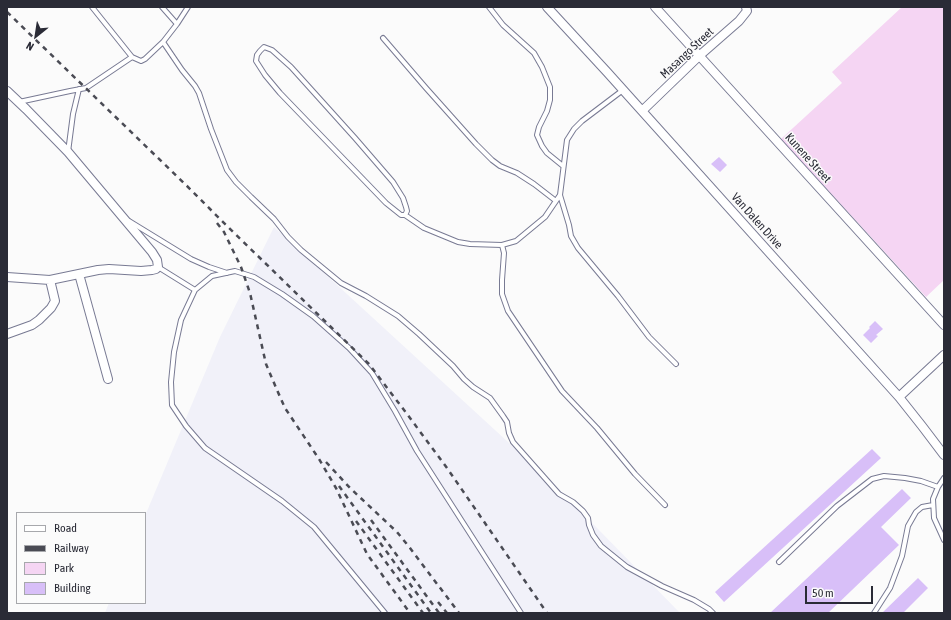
<!DOCTYPE html>
<style>
body{margin:0}
#map{position:relative;width:951px;height:620px;overflow:hidden;background:#fbfbfb;font-family:"Asap Condensed",sans-serif}
canvas{display:block}
.frame{position:absolute;inset:0;border:8px solid #2a2b36;pointer-events:none}
.legend{position:absolute;left:16px;top:512px;width:130px;height:92px;box-sizing:border-box;background:#fbfbfb;border:1px solid #a7a8ac;margin:0;padding:5px 7px;list-style:none;font-size:12px;color:#2a2b36}
.legend li{display:flex;align-items:center;gap:8px;height:20px}
.legend b{width:20px;border:1px solid #a7a8ac}
.north{position:absolute;left:16px;top:16px;width:40px;height:40px;-webkit-text-stroke:3px #fbfbfb;paint-order:stroke;rotate:210deg;font-size:11px;font-weight:700;line-height:16px;text-align:center;color:#2a2b36}
.north::after{content:'';display:block;margin:auto;width:14px;height:18px;background:#2a2b36;clip-path:polygon(50% 0,100% 100%,50% 72%,0 100%)}
.scale{position:absolute;left:805px;top:586px;width:68px;height:18px;box-sizing:border-box;border:2px solid #2a2b36;border-top:0;padding-left:5px;font-size:12px;line-height:14px;white-space:nowrap;color:#2a2b36;-webkit-text-stroke:3px #fbfbfb;paint-order:stroke}
</style>
<div id="map">
<canvas width="951" height="620"></canvas>
<div class="frame"></div>
<ul class="legend">
<li><b style="height:5px;background:#fff"></b>Road</li>
<li><b style="height:5px;background:#4a4b54"></b>Railway</li>
<li><b style="height:11px;background:#f5d5f3"></b>Park</li>
<li><b style="height:11px;background:#d8bff8"></b>Building</li>
</ul>
<div class="north">N</div>
<div class="scale">50 m</div>
</div>
<script>
const g = document.querySelector('canvas').getContext('2d');
g.lineJoin = 'round';
function fill(path, color) {
  g.fillStyle = color;
  g.fill(path, 'evenodd');
}
function shape(rows) {
  const path = new Path2D();
  for (const r of rows) {
    path.moveTo(r[0], r[1]);
    for (let i = 2; i < r.length; i += 2) path.lineTo(r[i], r[i + 1]);
  }
  return path;
}
function trace(path, color, width, dash) {
  g.strokeStyle = color;
  g.lineWidth = width;
  g.lineCap = dash ? 'butt' : 'round';
  g.setLineDash(dash || []);
  g.stroke(path);
}
function write(font, color, halo, rows, align = 'center') {
  g.font = font + ' "Asap Condensed",sans-serif';
  g.lineWidth = 3;
  g.setLineDash([]);
  g.textBaseline = 'middle';
  g.strokeStyle = halo;
  g.fillStyle = color;
  for (const [text, x, y, turn = 0] of rows) {
    g.save();
    g.translate(x, y);
    g.rotate((+turn || 0) * Math.PI / 180);
    g.textAlign = isNaN(turn) ? turn : align;
    if (halo) g.strokeText(text, 0, 0);
    g.fillText(text, 0, 0);
    g.restore();
  }
}
fill(shape([
 [274,227,557,487,680,613,105,613,109,603,145,603,145,516,220,337]
]), '#f1f1f9');
fill(shape([
 [902,7,944,7,944,280,926,297,781,139,842,83,832,72]
]), '#f5d5f3');
fill(shape([
 [719,157,727,165,720,172,711,164],
 [875,321,883,329,876,335,878,336,871,343,863,335,870,328,869,327],
 [872,449,881,458,724,602,715,592],
 [902,489,911,498,881,527,899,545,828,613,770,613],
 [918,578,928,588,903,613,882,613]
]), '#d8bff8');
const service = shape([
 [92,7,132,57,141,61,145,59,163,42,177,24,188,7],
 [162,7,177,24],
 [489,7,503,25,534,53,542,67,550,87,550,100,547,111,539,127,537,135,542,146,547,153,563,166],
 [383,38,426,88,476,144,492,160,500,166,517,173,534,184,556,201],
 [163,42,182,70,195,86,199,93,211,129,227,170,236,182,251,197,274,219,288,237,301,250,341,283,366,296,398,316,419,334,453,366,464,379,473,387,490,398,503,416,507,422,509,433,513,442,559,494,573,502,583,511,588,518,589,525,593,535,601,546,627,567,662,586,694,600,709,609,713,613],
 [19,102,70,91,86,88,132,57],
 [68,152,73,114,79,89],
 [560,195,569,225,571,236,578,248,618,296,649,337,676,364],
 [405,215,407,211,406,207,403,198,393,182,355,138,291,67,272,50,264,47,260,51,257,55,256,61,265,75,280,93,386,203,401,215,405,215,424,228,458,242,470,244,502,245,516,241,545,217,560,195,567,140,574,129,582,121,623,90],
 [129,221,191,259,209,267,227,273],
 [502,245,504,253,502,280,502,294,508,311,562,391,597,428,635,474,665,505],
 [158,267,195,290],
 [944,478,938,487,933,499,934,518,944,540],
 [779,562,837,506,872,479,884,476,905,478,921,481,938,487],
 [385,613,314,527,282,501,205,448,186,426,172,405,171,382,174,352,181,320,195,290,212,276,235,271,254,277,282,294,313,316,349,348,372,373,395,411,417,451,521,613],
 [874,613,890,588,902,556,908,526,916,512,922,507,933,505]
]);
const minor = shape([
 [547,7,607,72,899,397,922,426,944,455],
 [655,7,944,325],
 [7,91,26,109,68,152,152,252,157,260,158,267,156,269,152,270,141,271,109,269,98,270,50,280,7,277],
 [642,111,699,56,739,21,747,11,746,7],
 [79,274,108,379],
 [7,334,32,325,39,320,51,308,55,301,50,280],
 [899,397,944,355]
]);
trace(service, '#787a93', 6);
trace(minor, '#787a93', 10);
trace(service, '#fff', 4);
trace(minor, '#fff', 8);
trace(shape([
 [7,12,187,186,226,225,369,364,407,414,447,468,547,613],
 [217,223,224,232,241,267,250,293,266,364,277,390,285,408,319,459,336,488,367,554,410,613],
 [326,462,350,488,397,532,410,548,459,613],
 [339,486,431,613],
 [371,520,439,613],
 [356,521,423,613],
 [438,602,447,613]
]), '#4a4b54', 2.5, [5, 5]);
write('12px', '#2a2b36', '#fbfbfb', [
 ["Masango Street",687,53,-43],
 ["Kunene Street",808,158,48],
 ["Van Dalen Drive",757,221,48]
]);
</script>
